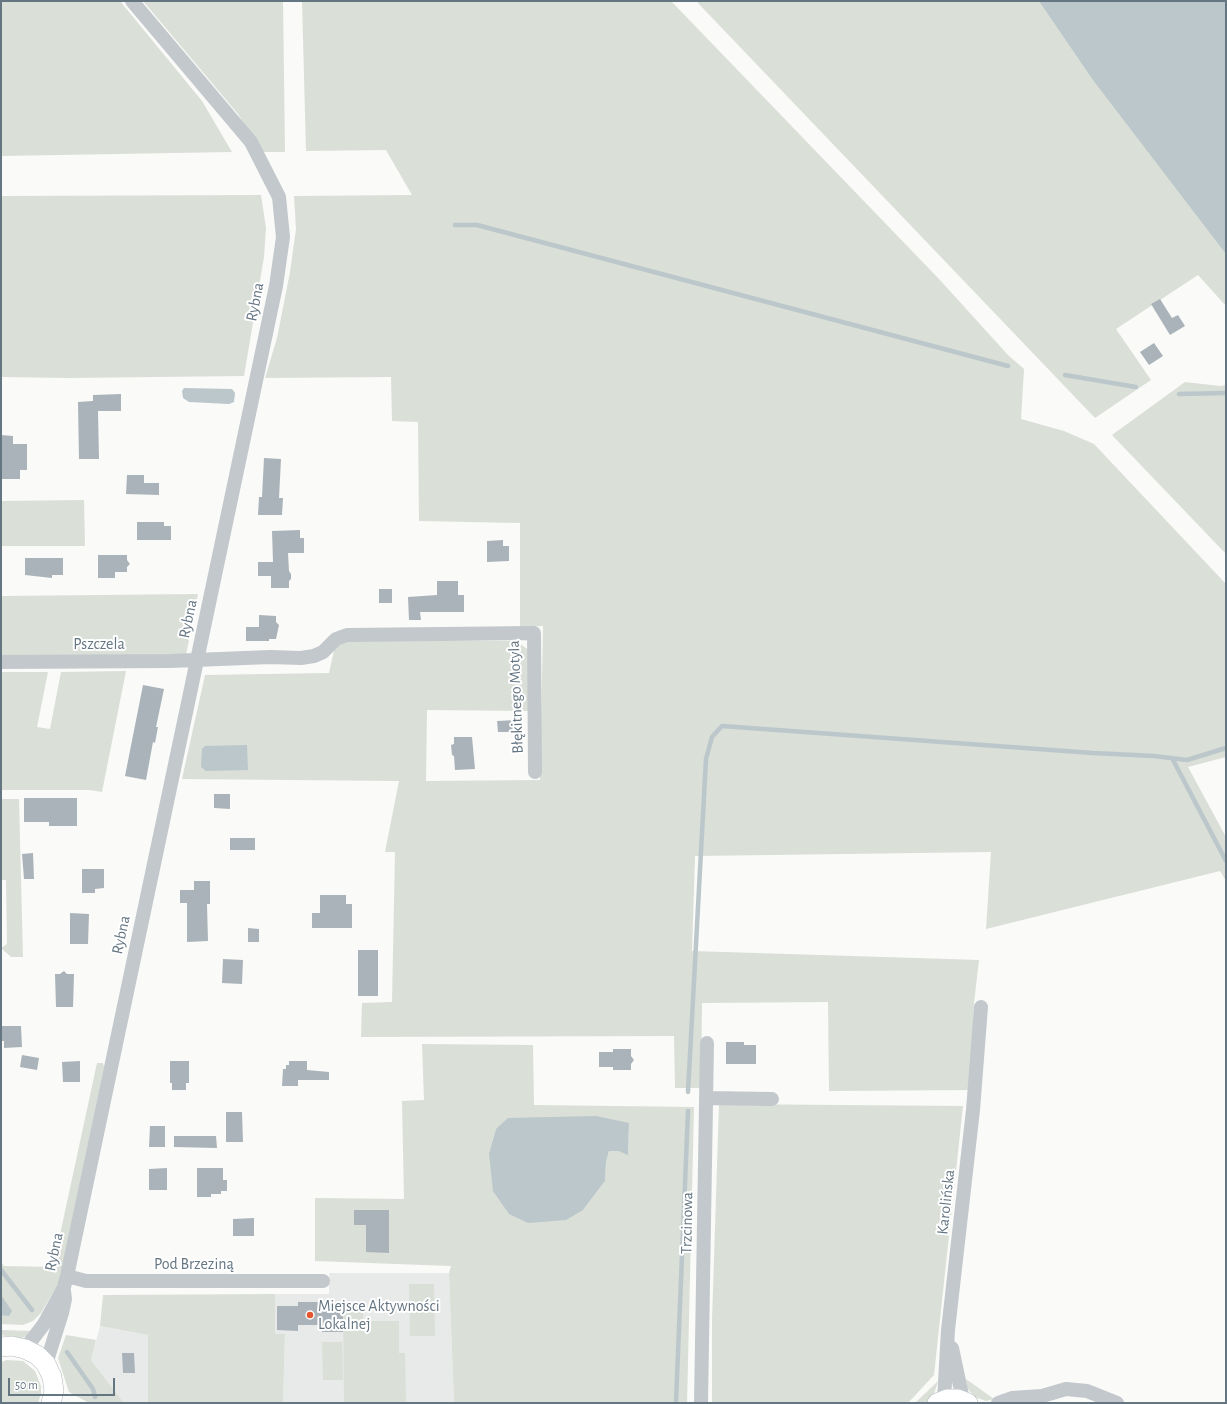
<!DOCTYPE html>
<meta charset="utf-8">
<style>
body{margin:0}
#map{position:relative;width:1227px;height:1404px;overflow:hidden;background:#fafaf8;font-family:"Alegreya Sans",sans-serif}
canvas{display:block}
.frame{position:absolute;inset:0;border:2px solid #657683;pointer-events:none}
.scale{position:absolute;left:8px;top:1378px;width:107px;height:18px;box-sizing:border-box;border:2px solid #657683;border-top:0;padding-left:5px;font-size:12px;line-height:14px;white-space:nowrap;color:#657683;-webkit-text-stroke:3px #fff;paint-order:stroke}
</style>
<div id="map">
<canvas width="1227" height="1404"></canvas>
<div class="frame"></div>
<div class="scale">50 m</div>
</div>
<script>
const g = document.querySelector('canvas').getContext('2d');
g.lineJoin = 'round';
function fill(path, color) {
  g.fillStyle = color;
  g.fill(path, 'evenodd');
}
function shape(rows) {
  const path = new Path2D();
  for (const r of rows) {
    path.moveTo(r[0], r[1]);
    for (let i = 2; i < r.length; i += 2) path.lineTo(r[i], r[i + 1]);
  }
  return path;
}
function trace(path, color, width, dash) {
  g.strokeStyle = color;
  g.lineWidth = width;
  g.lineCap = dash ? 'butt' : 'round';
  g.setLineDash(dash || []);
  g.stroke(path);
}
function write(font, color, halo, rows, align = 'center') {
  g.font = font + ' "Alegreya Sans",sans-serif';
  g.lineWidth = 4;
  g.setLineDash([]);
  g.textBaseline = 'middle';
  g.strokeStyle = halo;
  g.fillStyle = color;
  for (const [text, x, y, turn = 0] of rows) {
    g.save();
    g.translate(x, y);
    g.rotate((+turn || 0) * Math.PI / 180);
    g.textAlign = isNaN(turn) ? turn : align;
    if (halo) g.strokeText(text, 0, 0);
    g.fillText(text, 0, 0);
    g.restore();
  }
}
fill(shape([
 [329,1273,449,1273,454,1403,283,1403,285,1335,275,1335,275,1294,329,1294],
 [100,1326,148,1335,148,1403,124,1403,91,1360]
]), '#e8e9e9');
fill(shape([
 [1,1,120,1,202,101,232,152,1,156],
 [143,1,283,1,285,152,262,152,238,114],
 [302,1,671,1,939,279,1008,355,1024,369,1021,419,1064,431,1094,444,1226,584,1226,757,1188,767,1226,837,1226,881,1220,871,986,929,991,852,695,856,692,951,979,960,974,1003,971,1090,829,1091,828,1002,702,1003,701,1088,675,1088,674,1036,361,1037,362,1003,392,1002,395,852,385,852,399,781,182,779,205,675,329,673,335,646,343,641,388,640,510,641,519,643,530,651,529,711,427,710,426,781,540,780,543,626,520,627,520,523,419,521,418,422,392,421,391,377,265,378,277,338,290,272,296,229,294,196,412,195,386,150,306,151],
 [696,1,1043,1,1226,253,1226,306,1198,275,1116,329,1151,380,1095,418],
 [261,195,266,228,264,257,244,376,68,378,1,377,1,196],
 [1185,382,1220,386,1226,385,1226,554,1112,435],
 [84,500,85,546,1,546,1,501],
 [198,594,186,655,1,656,1,596],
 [126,671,102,792,90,790,1,790,1,673,3,672,48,672,37,727,50,729,61,672],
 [1,799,19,799,23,957,11,957,1,948,7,944,6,880,1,880],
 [422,1044,533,1045,534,1105,694,1107,687,1403,454,1403,449,1273,451,1266,315,1261,315,1198,404,1199,402,1101,424,1100],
 [629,1124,628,1154,618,1151,609,1151,606,1162,605,1181,583,1210,489,1153,496,1129],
 [97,1063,103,1063,104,1067,59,1282,41,1313,33,1321,23,1325,1,1324,1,1262,4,1266,53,1267],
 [719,1104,963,1106,934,1375,908,1403,712,1402,712,1320],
 [409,1284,434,1284,435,1336,410,1336],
 [275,1294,275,1334,285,1334,283,1403,148,1403,148,1335,100,1326,103,1295],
 [343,1303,363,1303,363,1321,399,1321,399,1353,405,1353,406,1403,344,1403],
 [1,1330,32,1331,27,1336,19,1339,1,1335],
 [66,1335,96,1340,91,1360,124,1403,89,1403,69,1392,58,1358],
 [322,1342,342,1342,343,1380,323,1380],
 [7,1360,23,1361,35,1371,41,1386,41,1394,38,1403,1,1403,1,1362],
 [966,1379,994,1399,986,1401,975,1397,967,1388],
 [938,1381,934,1394,926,1403,915,1403]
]), '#dadfd7');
fill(shape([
 [1039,1,1226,1,1226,254,1093,80],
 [184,388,232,389,235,393,234,402,229,404,189,402,183,398,182,391],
 [247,745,248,770,206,771,201,767,202,749,205,746],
 [596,1116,629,1123,628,1155,618,1151,609,1151,606,1162,605,1181,583,1210,566,1220,528,1223,509,1214,493,1191,489,1153,496,1129,508,1118],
 [1,1295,12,1311,9,1316,1,1315]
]), '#bbc7cb');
trace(shape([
 [455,225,477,225,1008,366],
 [1065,375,1136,387],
 [1179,394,1226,393],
 [1172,758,1226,861],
 [688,1092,706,759,712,737,722,726,1093,753,1154,756,1187,760,1226,748],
 [1,1270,32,1310],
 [67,1352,93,1389,95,1397],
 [676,1401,688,1111]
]), '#bbc7cb', 4.5);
fill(shape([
 [1160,299,1172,318,1178,315,1185,326,1170,335,1151,304],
 [1154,343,1163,356,1149,365,1140,352],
 [121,394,121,411,98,411,99,459,79,459,78,402,93,401,93,395],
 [1,435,13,436,13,444,27,444,27,470,20,470,20,479,1,479],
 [264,458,281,459,279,498,283,498,282,515,258,515,259,497,262,497],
 [127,475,144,475,144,483,159,483,159,495,126,494],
 [137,522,164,522,164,526,171,526,171,540,137,540],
 [300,530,300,538,304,538,304,553,288,553,289,571,291,574,291,579,289,581,289,588,271,588,271,576,258,576,258,562,273,562,272,531],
 [503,540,503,546,509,546,509,561,487,562,487,541],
 [98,555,127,555,127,560,130,564,127,567,127,572,115,572,115,578,98,578],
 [25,558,63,558,63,575,52,575,52,578,25,575],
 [437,581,458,581,458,595,464,595,464,612,420,612,421,620,409,620,408,597,437,595],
 [379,589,392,589,392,603,379,603],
 [259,615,276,616,276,622,279,625,276,639,269,639,269,641,246,641,246,627,259,627],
 [143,685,164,689,156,727,158,727,155,743,153,742,146,780,125,776],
 [517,720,517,732,498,732,497,721],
 [454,737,472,737,475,769,455,770,454,756,452,755,451,745,454,744],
 [214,794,230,794,230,809,214,808],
 [24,798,77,798,77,826,49,826,49,822,24,822],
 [230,838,255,838,255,850,230,850],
 [33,853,34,879,24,879,22,854],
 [82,869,104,869,104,888,95,889,95,893,82,893],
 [194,881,210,881,210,904,207,904,208,941,187,942,187,903,180,903,180,890,194,890],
 [320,895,346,895,346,904,352,904,352,928,312,928,312,913,320,913],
 [70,913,89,914,88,944,70,944],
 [248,928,259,929,259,942,248,942],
 [358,950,378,950,378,996,358,996],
 [223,959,243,960,242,984,222,983],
 [64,971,67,974,74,974,73,1007,56,1007,55,974,60,974],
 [1,1026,21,1026,22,1047,4,1048,4,1041,1,1041],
 [726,1042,744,1042,744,1045,756,1045,756,1064,726,1064],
 [613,1049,631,1049,631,1056,634,1060,631,1064,631,1070,613,1070,613,1067,599,1067,599,1052,613,1052],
 [22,1055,39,1058,37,1070,20,1067],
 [80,1061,80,1082,63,1082,62,1062],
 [170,1061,189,1061,189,1083,186,1083,186,1090,172,1090,172,1083,170,1083],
 [289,1061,307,1061,307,1070,329,1072,329,1080,298,1080,298,1086,282,1086,283,1069,286,1069,286,1065,289,1065],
 [226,1112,242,1112,243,1142,226,1142],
 [150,1126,165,1126,165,1147,149,1147],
 [174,1136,216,1136,217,1148,174,1147],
 [167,1168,167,1190,149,1190,149,1169],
 [197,1168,223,1168,223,1180,227,1180,227,1191,221,1191,221,1194,211,1194,211,1197,197,1197],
 [354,1210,389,1210,389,1253,366,1252,366,1225,354,1225],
 [254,1218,254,1236,233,1236,233,1219],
 [298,1302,322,1302,322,1306,343,1306,343,1332,322,1332,322,1325,298,1325,298,1331,277,1330,277,1306,298,1306],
 [122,1353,134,1353,135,1373,123,1373]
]), '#aab3b9');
const secondary = shape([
 [1,1347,12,1346,25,1349,37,1355,46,1364,52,1377,54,1391,51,1403],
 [937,1403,947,1399,958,1399,968,1403]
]);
trace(secondary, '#b3babf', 20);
trace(shape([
 [1,662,170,661,270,657,301,658,314,656,323,652,336,639,347,635,534,633,535,772],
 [706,1098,772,1099],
 [67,1276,86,1281,323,1281],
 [952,1348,963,1400],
 [25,1349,44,1324,64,1287,67,1276,276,286,283,237,279,197,251,142,132,1],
 [46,1364,62,1313,65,1299,64,1291],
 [944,1400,948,1330,973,1110,981,1007],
 [701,1403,707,1043],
 [998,1403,1012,1398,1042,1396,1066,1389,1087,1391,1117,1403]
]), '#c3c8cc', 14);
trace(secondary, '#fff', 19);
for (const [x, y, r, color] of [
 [310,1315,4,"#e4572e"]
]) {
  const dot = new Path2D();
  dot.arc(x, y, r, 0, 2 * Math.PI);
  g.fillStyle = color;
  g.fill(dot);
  trace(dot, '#fff', 1.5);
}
write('16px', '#657683', '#fff', [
 ["Rybna",255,302,-79],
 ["Rybna",188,619,-78],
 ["Pszczela",99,644],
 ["Błękitnego Motyla",516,697,-92],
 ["Rybna",121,935,-78],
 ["Karolińska",946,1202,-84],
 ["Trzcinowa",687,1223,-89],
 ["Rybna",54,1252,-78],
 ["Pod Brzeziną",194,1264]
]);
write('16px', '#657683', '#fff', [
 ["Miejsce Aktywności",318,1306],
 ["Lokalnej",318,1324]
], 'left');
</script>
